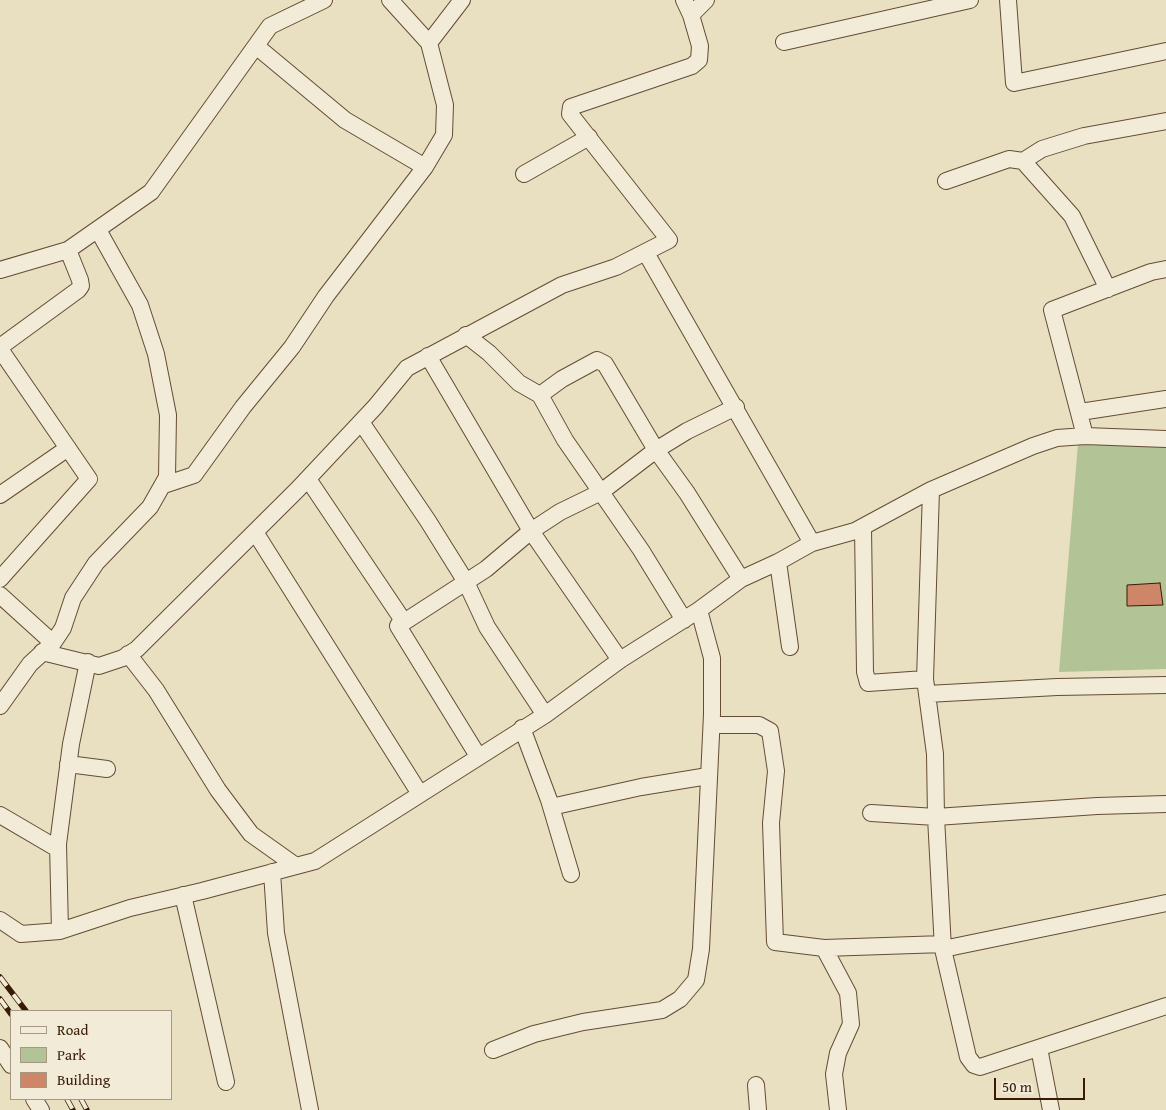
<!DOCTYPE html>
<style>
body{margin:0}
#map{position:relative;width:1166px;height:1110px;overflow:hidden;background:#e9e0c1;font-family:"Gentium Book Plus",serif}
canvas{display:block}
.legend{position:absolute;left:10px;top:1010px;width:162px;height:90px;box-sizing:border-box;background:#f1ebd7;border:1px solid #a79883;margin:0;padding:6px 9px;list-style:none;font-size:15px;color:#381b06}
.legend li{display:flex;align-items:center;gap:10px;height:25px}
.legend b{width:25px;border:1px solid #a79883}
.scale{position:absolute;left:994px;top:1078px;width:91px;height:22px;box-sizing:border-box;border:2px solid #381b06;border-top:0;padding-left:6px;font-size:15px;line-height:18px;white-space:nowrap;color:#381b06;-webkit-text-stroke:4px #f1ebd7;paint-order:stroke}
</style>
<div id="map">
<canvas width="1166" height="1110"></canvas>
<ul class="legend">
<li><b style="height:6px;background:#f1ebd7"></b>Road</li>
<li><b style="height:14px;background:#b2c396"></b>Park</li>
<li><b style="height:14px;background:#cd8768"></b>Building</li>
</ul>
<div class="scale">50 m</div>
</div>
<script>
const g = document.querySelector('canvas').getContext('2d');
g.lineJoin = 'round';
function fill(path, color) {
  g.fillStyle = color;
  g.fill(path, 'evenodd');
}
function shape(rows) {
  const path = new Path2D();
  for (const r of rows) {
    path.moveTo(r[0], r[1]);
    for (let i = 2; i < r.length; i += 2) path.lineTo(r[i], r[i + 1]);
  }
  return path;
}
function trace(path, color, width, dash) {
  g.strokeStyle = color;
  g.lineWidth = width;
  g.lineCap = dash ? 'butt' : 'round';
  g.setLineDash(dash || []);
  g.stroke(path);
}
fill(shape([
 [1078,444,1166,446,1166,669,1059,672]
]), '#b2c396');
const building = shape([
 [1160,583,1163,605,1127,606,1127,585,1160,583]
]);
fill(building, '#cd8768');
trace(building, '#381b06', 1);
const minor = shape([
 [390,0,429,43],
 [684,0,691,15],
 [1008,0,1014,83,1166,51],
 [784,42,970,0],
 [256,46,345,120,425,167],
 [1023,161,1042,149,1084,136,1166,121],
 [524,174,589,137],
 [946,181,1009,159,1023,161,1072,216,1108,289],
 [646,253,812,543],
 [0,270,68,250,151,192,270,26,324,0],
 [466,335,489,353,519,383,540,395,565,440,641,550,684,620],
 [0,347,78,290,81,286,80,280,68,250],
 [0,349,89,479,0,579],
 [428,356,531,531,620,660],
 [540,395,562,379,597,360,605,364,656,450,687,493,741,579],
 [1080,412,1166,399],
 [361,422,428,521,466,582,487,627,545,715],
 [1085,436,1052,310,1151,272,1166,269],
 [308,479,402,619,398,626],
 [164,485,194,475,243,407,292,347,326,296,425,167,444,135,445,105,429,43,462,0],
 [931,490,925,679,935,754,936,817,943,949,968,1057,974,1065,980,1067,1166,1006],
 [0,495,68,448],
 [863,527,865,672,868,683,925,679],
 [255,532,420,794],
 [778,562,790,647],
 [0,595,53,643],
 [398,626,486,569,531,531,560,512,601,492,656,450,687,431,736,407],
 [398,626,478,756],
 [42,652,99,666,123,658,137,649,298,489,375,407,407,368,562,285,616,267,669,240,570,114,571,107,692,66,699,60,700,46,691,15,706,0],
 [128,654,156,690,218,790,251,834,296,866],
 [927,694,1057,687,1166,685],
 [0,706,30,664,53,643,63,628,73,598,96,563,150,507,167,477,168,415,156,354,140,305,98,230],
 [712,725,759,725,770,731,776,771,771,823,775,942,824,948,944,944],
 [522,728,549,800,571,874],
 [68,764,107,769],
 [551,807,641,787,708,776],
 [871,813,936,817,1097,806,1166,804],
 [0,815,58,849],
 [272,872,276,933,310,1110],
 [183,895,226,1082],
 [0,920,21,934,60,931,130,908,202,891,315,861,545,715,620,660,699,610,741,579,778,562,812,543,855,531,931,490,1033,446,1057,438,1085,436,1166,439],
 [60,931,58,844,71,744,88,662],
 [824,948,848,993,851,1024,838,1053,834,1074,838,1110],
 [943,949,1166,903],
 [0,1048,11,1065],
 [1039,1048,1051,1110],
 [493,1050,534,1034,583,1022,662,1010,680,999,696,980,701,949,712,714,712,658,699,610],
 [756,1085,758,1110],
 [34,1099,41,1110]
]);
trace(minor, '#644c35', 18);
trace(minor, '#f1ebd7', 16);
const rail = shape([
 [0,977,26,1011],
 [0,999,11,1014],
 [67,1099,73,1110],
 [81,1099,87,1110]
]);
trace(rail, '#381b06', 5.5);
trace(rail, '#f1ebd7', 4, [11]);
</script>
